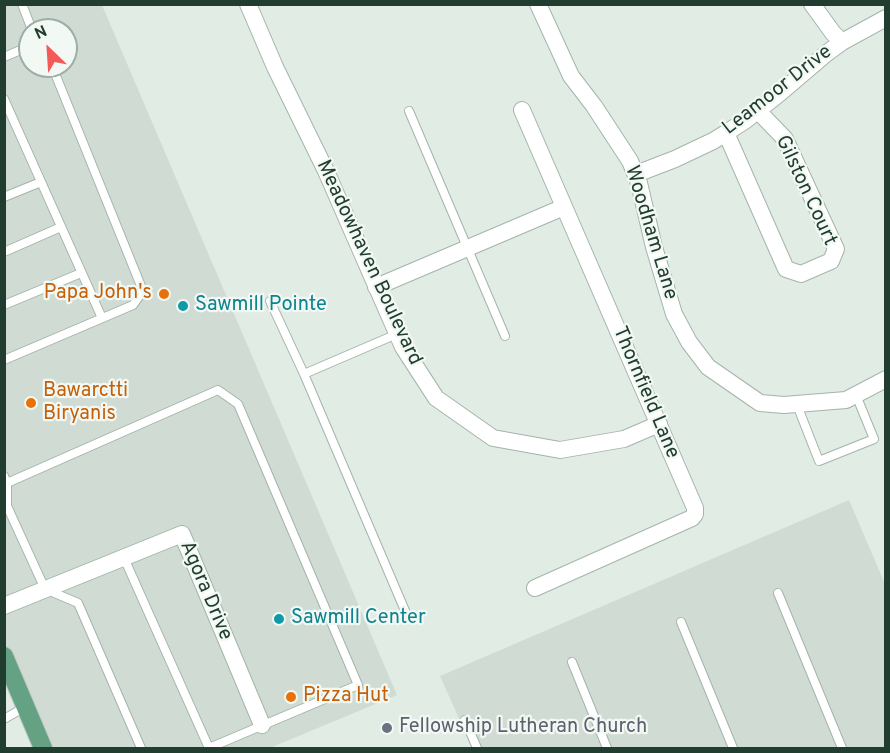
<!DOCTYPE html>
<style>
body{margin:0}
#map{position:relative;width:890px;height:753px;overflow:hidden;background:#e1ece5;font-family:Overpass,sans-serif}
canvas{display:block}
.frame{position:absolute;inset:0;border:6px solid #213d2f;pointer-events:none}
.north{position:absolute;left:18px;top:18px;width:60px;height:60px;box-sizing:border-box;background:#f2f8f4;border:2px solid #9eada5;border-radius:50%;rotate:335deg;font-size:16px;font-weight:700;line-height:24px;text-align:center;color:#213d2f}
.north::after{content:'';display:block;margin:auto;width:21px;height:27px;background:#f35a58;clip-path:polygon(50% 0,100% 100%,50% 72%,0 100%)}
</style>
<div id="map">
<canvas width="890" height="753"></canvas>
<div class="frame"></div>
<div class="north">N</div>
</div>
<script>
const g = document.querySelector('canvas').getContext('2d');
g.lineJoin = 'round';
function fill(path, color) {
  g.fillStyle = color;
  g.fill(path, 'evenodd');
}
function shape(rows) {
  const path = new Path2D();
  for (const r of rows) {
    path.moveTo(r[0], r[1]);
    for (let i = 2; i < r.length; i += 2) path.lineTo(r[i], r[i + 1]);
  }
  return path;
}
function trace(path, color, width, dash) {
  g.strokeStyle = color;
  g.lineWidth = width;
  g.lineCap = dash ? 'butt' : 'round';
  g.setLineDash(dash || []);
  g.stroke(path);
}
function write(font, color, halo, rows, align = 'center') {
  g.font = font + ' Overpass,sans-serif';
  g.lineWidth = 4.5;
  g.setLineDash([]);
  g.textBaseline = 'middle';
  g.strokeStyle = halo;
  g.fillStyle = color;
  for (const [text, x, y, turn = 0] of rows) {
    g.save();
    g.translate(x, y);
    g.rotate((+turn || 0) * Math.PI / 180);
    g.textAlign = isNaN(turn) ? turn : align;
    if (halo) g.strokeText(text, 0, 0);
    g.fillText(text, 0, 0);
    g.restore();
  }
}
fill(shape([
 [4,5,102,5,397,695,270,748,43,748,5,656],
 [30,30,66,30,66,66,30,66],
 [849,500,885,584,885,748,472,748,440,676]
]), '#d0dcd3');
const service = shape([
 [22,4,32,30],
 [4,57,30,46],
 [4,99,102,318],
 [409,111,505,336],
 [4,197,41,182],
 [4,252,61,227],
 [270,301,304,374],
 [4,305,81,273],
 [397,334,304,374,406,613],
 [4,360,133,305,143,291,52,66],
 [797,405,819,461,874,439,856,395],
 [4,476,7,483,7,506,45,589,78,603,141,748],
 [7,483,218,390,238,404,358,685,209,748,124,558],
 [778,593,842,748],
 [681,622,733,748],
 [572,662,607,748],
 [4,719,25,707],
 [465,720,477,748]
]);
const minor = shape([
 [248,4,275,67,326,171,403,347,436,398,493,438,560,450,624,439,659,424],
 [538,4,571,76,594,106,630,161,639,183,654,247,674,314,689,342,708,367,760,403,784,405,846,400,886,379],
 [812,4,833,33,842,42],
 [522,110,695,508,695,514,692,518,535,588],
 [726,133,786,269,801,274,831,261,836,249,785,139,758,111],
 [636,174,675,159,713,141,726,133,746,120,780,93,827,53,842,42,886,18],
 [376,287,564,207],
 [4,606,182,534,262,725]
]);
const primary = shape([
 [4,656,43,748]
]);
trace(service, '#a4b4ab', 10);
trace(minor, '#a4b4ab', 18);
trace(primary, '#c1c9c5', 20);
trace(service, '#fff', 8);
trace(minor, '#fff', 16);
trace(primary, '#65a284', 18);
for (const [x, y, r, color] of [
 [164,294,6,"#e8710a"],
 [183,306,6,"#0f9aa8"],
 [31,403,6,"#e8710a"],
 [279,619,6,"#0f9aa8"],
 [291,697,6,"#e8710a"],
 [387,728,6,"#6b7280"]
]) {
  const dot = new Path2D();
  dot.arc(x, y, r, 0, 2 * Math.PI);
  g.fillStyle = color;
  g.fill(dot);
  trace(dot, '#f2f8f4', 2);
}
write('20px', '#213d2f', '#f2f8f4', [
 ["Leamoor Drive",778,91,-38],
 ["Gilston Court",805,191,65],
 ["Woodham Lane",650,233,73],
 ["Meadowhaven Boulevard",368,263,65],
 ["Thornfield Lane",645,393,67],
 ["Agora Drive",205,591,67]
]);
write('20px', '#c56008', '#f2f8f4', [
 ["Papa John's",152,294,"right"],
 ["Bawarctti",43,392],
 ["Biryanis",43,415],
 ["Pizza Hut",303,697]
], 'left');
write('20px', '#0d838f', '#f2f8f4', [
 ["Sawmill Pointe",195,306],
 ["Sawmill Center",291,619]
], 'left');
write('20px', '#5b616d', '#f2f8f4', [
 ["Fellowship Lutheran Church",399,728]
], 'left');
</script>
